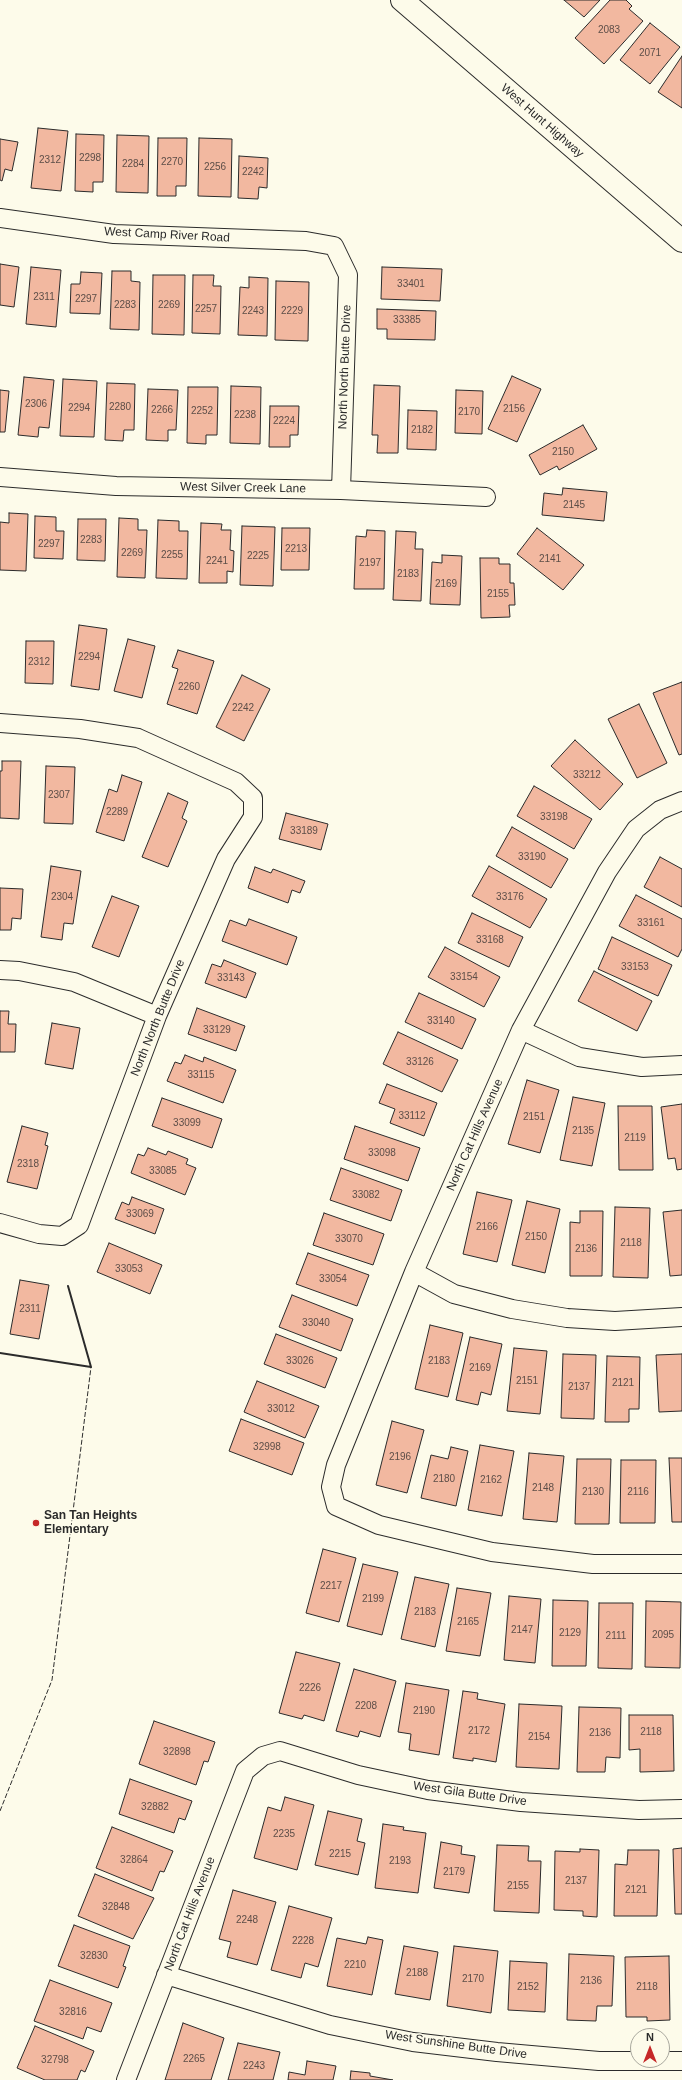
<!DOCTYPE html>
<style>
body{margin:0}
#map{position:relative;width:682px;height:2080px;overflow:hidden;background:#fdfbea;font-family:Helvetica,sans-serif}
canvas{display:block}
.north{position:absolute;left:630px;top:2028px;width:40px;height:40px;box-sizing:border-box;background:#fdfbea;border:1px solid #a9a89e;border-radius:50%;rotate:0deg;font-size:11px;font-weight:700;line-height:16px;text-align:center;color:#2b2b2b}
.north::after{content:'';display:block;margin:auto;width:14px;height:18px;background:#c62828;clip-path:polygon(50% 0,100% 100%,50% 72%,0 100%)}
</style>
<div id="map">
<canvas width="682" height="2080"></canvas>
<div class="north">N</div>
</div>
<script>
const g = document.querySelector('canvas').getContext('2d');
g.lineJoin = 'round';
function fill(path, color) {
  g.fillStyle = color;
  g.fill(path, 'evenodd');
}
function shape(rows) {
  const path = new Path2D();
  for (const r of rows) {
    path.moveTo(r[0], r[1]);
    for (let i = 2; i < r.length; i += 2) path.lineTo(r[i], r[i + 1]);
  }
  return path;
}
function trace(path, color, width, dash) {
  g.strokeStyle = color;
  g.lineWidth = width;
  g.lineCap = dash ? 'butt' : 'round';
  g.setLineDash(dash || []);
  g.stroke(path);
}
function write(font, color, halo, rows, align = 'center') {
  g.font = font + ' Helvetica,sans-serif';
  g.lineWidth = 3;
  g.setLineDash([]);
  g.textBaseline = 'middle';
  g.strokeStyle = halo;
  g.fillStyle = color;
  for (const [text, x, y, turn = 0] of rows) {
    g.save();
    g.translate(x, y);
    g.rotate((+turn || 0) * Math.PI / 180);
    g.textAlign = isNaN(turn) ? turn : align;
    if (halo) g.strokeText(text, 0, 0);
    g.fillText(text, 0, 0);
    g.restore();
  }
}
const building = shape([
 [564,0,600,0,584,17,564,0],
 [610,0,626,0,632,6,629,9,643,21,604,64,575,38,610,0],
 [650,23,680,47,650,84,620,60,650,23],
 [682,56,682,108,658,92,682,56],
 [38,128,68,131,61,191,31,188,38,128],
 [76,134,104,135,103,182,93,182,93,192,75,191,76,134],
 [117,135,149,136,148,193,116,192,117,135],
 [158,138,187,138,186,186,176,186,176,196,157,196,158,138],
 [199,138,232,139,231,197,198,196,199,138],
 [0,139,18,142,12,171,5,169,2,181,0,180,0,139],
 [239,156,268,158,267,188,259,187,258,199,238,198,239,156],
 [0,264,19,267,14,307,0,305,0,264],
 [31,267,61,270,56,327,26,324,31,267],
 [382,267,442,269,440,301,381,299,382,267],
 [112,271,131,271,131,281,140,282,139,330,110,329,112,271],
 [81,272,102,273,100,314,70,313,71,284,80,284,81,272],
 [153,275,185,275,184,335,152,334,153,275],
 [193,275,214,275,213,286,221,286,220,334,192,333,193,275],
 [249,277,268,278,267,336,238,335,240,287,249,288,249,277],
 [276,281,309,282,308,341,275,340,276,281],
 [377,309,436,311,435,340,387,339,387,329,377,329,377,309],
 [512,376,541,389,517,442,488,429,512,376],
 [24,377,54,380,49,428,39,427,38,437,18,435,24,377],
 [63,379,97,381,94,437,60,436,63,379],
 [107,383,135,384,134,430,124,430,123,441,105,440,107,383],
 [374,385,400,386,398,453,377,453,378,435,372,435,374,385],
 [231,386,261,387,260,444,230,443,231,386],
 [188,387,218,387,217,435,206,435,206,444,187,443,188,387],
 [148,389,178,390,176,430,168,430,168,441,146,440,148,389],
 [0,390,9,391,5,432,0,432,0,390],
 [456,390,483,391,482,434,455,433,456,390],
 [270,406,299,406,298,435,290,435,290,447,269,447,270,406],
 [408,410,437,411,436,450,407,449,408,410],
 [583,425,597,449,559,470,557,466,540,475,529,455,583,425],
 [563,488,607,492,604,521,542,515,544,493,562,495,563,488],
 [9,513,28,514,26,571,0,570,0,522,9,523,9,513],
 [35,516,56,517,56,531,64,531,63,559,34,558,35,516],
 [119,518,138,519,138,530,147,530,145,578,117,577,119,518],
 [78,519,106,519,105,561,77,560,78,519],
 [158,520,179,521,179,531,188,531,187,579,156,578,158,520],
 [201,523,222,524,221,530,231,530,230,550,234,551,233,572,227,571,227,583,199,583,201,523],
 [242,526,275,527,273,586,240,585,242,526],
 [282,528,310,528,309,570,281,570,282,528],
 [537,528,584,565,563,590,517,554,537,528],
 [367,530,385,531,384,589,354,589,356,536,366,537,367,530],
 [396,531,416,532,415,549,423,549,421,601,393,600,396,531],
 [442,555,462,556,460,605,430,604,432,562,442,563,442,555],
 [480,558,499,558,499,564,510,564,510,583,514,583,515,605,509,605,510,617,481,618,480,558],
 [79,625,107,629,99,690,71,686,79,625],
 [128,639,155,646,142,698,114,691,128,639],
 [26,641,54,641,53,684,25,683,26,641],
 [178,650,214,661,197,714,167,704,178,669,172,667,178,650],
 [242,675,270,689,244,741,216,727,242,675],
 [682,682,682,754,679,755,653,693,682,682],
 [639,704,667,763,637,778,608,719,639,704],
 [575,740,623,784,600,810,551,766,575,740],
 [2,761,21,761,19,819,0,818,0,771,2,771,2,761],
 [46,766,75,767,73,824,44,823,46,766],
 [122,775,142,782,124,841,96,832,109,789,117,792,122,775],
 [534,786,592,819,574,849,517,816,534,786],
 [168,793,188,802,182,818,187,821,168,867,142,857,168,793],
 [286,813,328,824,321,850,279,839,286,813],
 [512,827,568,859,551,888,496,856,512,827],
 [660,857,682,869,682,907,644,887,660,857],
 [51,866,81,871,73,924,64,923,62,940,41,937,51,866],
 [489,866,547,899,530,928,472,896,489,866],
 [255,867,271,873,273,869,305,881,300,893,292,890,288,903,248,888,255,867],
 [0,888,23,889,21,919,12,918,11,930,0,930,0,888],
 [636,895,682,919,682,949,678,957,619,926,636,895],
 [112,896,139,906,119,957,92,947,112,896],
 [472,913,523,937,509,967,458,943,472,913],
 [249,919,297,937,287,965,222,941,230,920,246,926,249,919],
 [612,937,672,965,658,996,598,969,612,937],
 [445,947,500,977,484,1007,428,977,445,947],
 [224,960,256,973,246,998,205,983,212,964,221,967,224,960],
 [594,971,652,1001,637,1031,578,1001,594,971],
 [419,993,476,1019,462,1049,405,1022,419,993],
 [197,1008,245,1026,236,1051,188,1034,197,1008],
 [0,1011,9,1011,8,1024,16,1024,15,1052,0,1052,0,1011],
 [52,1023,80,1028,73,1069,45,1064,52,1023],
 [398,1032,458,1060,442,1092,383,1064,398,1032],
 [185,1055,203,1062,204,1057,236,1070,223,1103,167,1081,175,1062,181,1064,185,1055],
 [527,1080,559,1090,540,1153,508,1144,527,1080],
 [387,1084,437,1103,424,1136,390,1123,395,1109,379,1103,387,1084],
 [573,1097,605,1103,592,1166,560,1160,573,1097],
 [162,1098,222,1119,212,1148,152,1126,162,1098],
 [682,1104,682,1169,677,1170,675,1158,668,1159,661,1107,682,1104],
 [618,1106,652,1106,653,1170,619,1170,618,1106],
 [22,1126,48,1133,45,1145,48,1146,37,1189,7,1182,22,1126],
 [355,1126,420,1148,408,1181,344,1159,355,1126],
 [148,1148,166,1155,168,1151,188,1159,186,1164,196,1168,185,1195,131,1173,138,1154,144,1156,148,1148],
 [341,1168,402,1190,391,1221,330,1200,341,1168],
 [477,1192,512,1200,497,1262,463,1254,477,1192],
 [132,1197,164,1209,155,1234,115,1219,122,1202,129,1205,132,1197],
 [527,1201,560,1209,545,1273,512,1265,527,1201],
 [615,1207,650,1208,648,1278,613,1277,615,1207],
 [682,1210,682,1275,670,1276,663,1212,682,1210],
 [580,1211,603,1211,602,1276,570,1276,570,1222,580,1223,580,1211],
 [324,1213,384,1234,373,1265,313,1245,324,1213],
 [109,1243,162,1265,150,1294,97,1272,109,1243],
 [308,1253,369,1275,357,1306,296,1284,308,1253],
 [20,1280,49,1285,39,1339,10,1334,20,1280],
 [292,1295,353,1319,341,1351,279,1327,292,1295],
 [430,1325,463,1333,448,1397,415,1389,430,1325],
 [276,1334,337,1358,325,1388,264,1364,276,1334],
 [470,1337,502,1344,491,1395,481,1392,478,1405,456,1400,470,1337],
 [514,1348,547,1351,540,1414,507,1411,514,1348],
 [563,1354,596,1355,594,1419,561,1418,563,1354],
 [682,1354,682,1411,659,1412,656,1355,682,1354],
 [607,1356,640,1357,639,1409,629,1409,629,1422,605,1422,607,1356],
 [257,1381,319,1406,305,1438,244,1412,257,1381],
 [241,1419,304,1443,292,1475,229,1451,241,1419],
 [392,1421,424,1430,407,1493,376,1485,392,1421],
 [480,1445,514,1451,502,1516,468,1510,480,1445],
 [451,1447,468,1451,456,1506,421,1498,431,1455,448,1459,451,1447],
 [529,1453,564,1456,557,1522,523,1519,529,1453],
 [669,1458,682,1458,682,1522,672,1522,669,1458],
 [577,1459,611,1459,609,1524,575,1524,577,1459],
 [621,1460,656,1460,655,1523,620,1523,621,1460],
 [323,1549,356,1558,339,1622,306,1613,323,1549],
 [363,1564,398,1572,382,1635,347,1626,363,1564],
 [415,1577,449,1584,435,1647,401,1639,415,1577],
 [457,1588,491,1593,480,1656,446,1651,457,1588],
 [509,1596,541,1599,535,1663,504,1660,509,1596],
 [553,1600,588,1601,586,1666,552,1666,553,1600],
 [646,1601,681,1602,680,1668,645,1667,646,1601],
 [599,1603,633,1603,632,1669,598,1668,599,1603],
 [296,1652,340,1663,324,1721,304,1715,302,1719,279,1713,296,1652],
 [354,1669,396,1681,380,1737,360,1731,358,1737,336,1731,354,1669],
 [406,1683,449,1690,439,1755,409,1750,411,1734,398,1732,406,1683],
 [463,1691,478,1693,477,1699,505,1704,496,1762,473,1758,473,1761,453,1758,463,1691],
 [519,1704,562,1706,559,1769,516,1767,519,1704],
 [579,1707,621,1708,620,1758,606,1757,605,1772,577,1772,579,1707],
 [629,1715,673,1715,674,1771,640,1772,640,1749,629,1750,629,1715],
 [154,1721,215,1742,208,1762,204,1761,196,1785,139,1764,154,1721],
 [130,1779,192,1801,185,1820,179,1818,174,1833,119,1814,130,1779],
 [285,1797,314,1805,297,1870,254,1858,268,1807,281,1811,285,1797],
 [328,1811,362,1819,357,1841,365,1843,358,1875,315,1865,328,1811],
 [383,1824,404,1827,403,1830,426,1833,418,1893,375,1888,383,1824],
 [112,1827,173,1851,164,1872,160,1871,152,1891,96,1868,112,1827],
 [441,1842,462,1846,461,1854,475,1856,469,1893,434,1888,441,1842],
 [497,1845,529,1846,528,1861,541,1861,539,1913,494,1911,497,1845],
 [682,1848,682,1914,675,1914,673,1849,682,1848],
 [580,1849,599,1850,597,1917,583,1916,583,1911,554,1910,555,1851,580,1852,580,1849],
 [628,1850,659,1850,657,1916,614,1916,615,1864,627,1865,628,1850],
 [95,1874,154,1898,133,1939,78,1916,95,1874],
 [233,1890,276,1902,257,1965,227,1957,231,1942,219,1939,233,1890],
 [289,1906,332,1918,318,1967,305,1963,301,1978,271,1970,289,1906],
 [74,1925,130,1946,123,1966,126,1967,118,1988,58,1966,74,1925],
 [368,1937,383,1940,372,1995,327,1986,337,1938,366,1944,368,1937],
 [404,1946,438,1952,430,2000,395,1994,404,1946],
 [454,1946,498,1951,491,2013,447,2006,454,1946],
 [569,1954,614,1956,612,2006,597,2006,596,2021,567,2020,569,1954],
 [669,1956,670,2020,647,2021,647,2017,626,2017,625,1957,669,1956],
 [510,1961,547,1963,545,2012,508,2010,510,1961],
 [50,1980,112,2003,101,2032,87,2027,83,2039,34,2021,50,1980],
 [183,2023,224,2038,211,2080,165,2080,183,2023],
 [35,2026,94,2051,85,2072,81,2070,77,2080,45,2080,17,2068,35,2026],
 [238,2043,280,2052,273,2080,228,2080,238,2043],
 [307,2061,336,2066,333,2080,288,2080,289,2072,305,2075,307,2061],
 [351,2071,370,2073,370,2076,393,2080,350,2080,351,2071]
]);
fill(building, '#f2b8a0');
trace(building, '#2b2b2b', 1);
const street = shape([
 [0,218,114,234,306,241,334,246,348,275,341,490],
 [0,477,116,486,341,490,486,497],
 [0,723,80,729,138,738,236,782,253,798,253,817,226,859,157,1016,79,1225,62,1236,39,1234,0,1223],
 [682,801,660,810,636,829,607,872,521,1030,414,1272,336,1465,331,1487,336,1506,379,1525,492,1552,593,1564,682,1564],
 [0,970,19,971,74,982,157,1016],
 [521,1030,579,1057,642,1067,682,1065],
 [414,1272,454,1294,512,1309,567,1318,615,1321,682,1317],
 [166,1975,330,2025,413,2042,497,2052,599,2061,682,2061],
 [126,2080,245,1771,263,1756,280,1751,358,1775,428,1790,521,1802,639,1810,682,1809]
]);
const primary = shape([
 [402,0,682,241]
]);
trace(street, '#2b2b2b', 20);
trace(primary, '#2b2b2b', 24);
trace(street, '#fdfbea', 18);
trace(primary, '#fdfbea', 22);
trace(shape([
 [0,1811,52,1680,91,1367]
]), '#2b2b2b', 1, [5, 2]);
trace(shape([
 [0,1353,91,1367,68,1286]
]), '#2b2b2b', 2);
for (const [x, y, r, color] of [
 [36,1523,4,"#c62828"]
]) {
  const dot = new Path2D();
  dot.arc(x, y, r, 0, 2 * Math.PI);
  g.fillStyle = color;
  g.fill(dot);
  trace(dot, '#fdfbea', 1.5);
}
write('10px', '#5d4e48', null, [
 ["2083",609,30],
 ["2071",650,53],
 ["2298",90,158],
 ["2312",50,160],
 ["2270",172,162],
 ["2284",133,164],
 ["2256",215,167],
 ["2242",253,172],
 ["33401",411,284],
 ["2311",44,297],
 ["2297",86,299],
 ["2283",125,305],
 ["2269",169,305],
 ["2257",206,309],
 ["2243",253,311],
 ["2229",292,311],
 ["33385",407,320],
 ["2306",36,404],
 ["2280",120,407],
 ["2294",79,408],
 ["2156",514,409],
 ["2266",162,410],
 ["2252",202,411],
 ["2170",469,412],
 ["2238",245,415],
 ["2224",284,421],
 ["2182",422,430],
 ["2150",563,452],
 ["2145",574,505],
 ["2283",91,540],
 ["2297",49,544],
 ["2213",296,549],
 ["2269",132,553],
 ["2255",172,555],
 ["2225",258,556],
 ["2141",550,559],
 ["2241",217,561],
 ["2197",370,563],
 ["2183",408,574],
 ["2169",446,584],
 ["2155",498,594],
 ["2294",89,657],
 ["2312",39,662],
 ["2260",189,687],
 ["2242",243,708],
 ["33212",587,775],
 ["2307",59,795],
 ["2289",117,812],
 ["33198",554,817],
 ["33189",304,831],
 ["33190",532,857],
 ["2304",62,897],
 ["33176",510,897],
 ["33161",651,923],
 ["33168",490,940],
 ["33153",635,967],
 ["33154",464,977],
 ["33143",231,978],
 ["33140",441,1021],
 ["33129",217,1030],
 ["33126",420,1062],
 ["33115",201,1075],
 ["33112",412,1116],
 ["2151",534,1117],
 ["33099",187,1123],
 ["2135",583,1131],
 ["2119",635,1138],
 ["33098",382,1153],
 ["2318",28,1164],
 ["33085",163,1171],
 ["33082",366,1195],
 ["33069",140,1214],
 ["2166",487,1227],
 ["2150",536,1237],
 ["33070",349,1239],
 ["2118",631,1243],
 ["2136",586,1249],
 ["33053",129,1269],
 ["33054",333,1279],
 ["2311",30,1309],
 ["33040",316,1323],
 ["33026",300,1361],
 ["2183",439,1361],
 ["2169",480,1368],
 ["2151",527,1381],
 ["2121",623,1383],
 ["2137",579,1387],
 ["33012",281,1409],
 ["32998",267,1447],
 ["2196",400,1457],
 ["2180",444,1479],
 ["2162",491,1480],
 ["2148",543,1488],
 ["2130",593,1492],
 ["2116",638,1492],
 ["2217",331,1586],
 ["2199",373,1599],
 ["2183",425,1612],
 ["2165",468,1622],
 ["2147",522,1630],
 ["2129",570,1633],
 ["2095",663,1635],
 ["2111",616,1636],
 ["2226",310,1688],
 ["2208",366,1706],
 ["2190",424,1711],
 ["2172",479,1731],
 ["2118",651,1732],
 ["2136",600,1733],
 ["2154",539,1737],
 ["32898",177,1752],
 ["32882",155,1807],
 ["2235",284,1834],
 ["2215",340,1854],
 ["32864",134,1860],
 ["2193",400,1861],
 ["2179",454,1872],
 ["2137",576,1881],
 ["2155",518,1886],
 ["2121",636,1890],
 ["32848",116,1907],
 ["2248",247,1920],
 ["2228",303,1941],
 ["32830",94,1956],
 ["2210",355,1965],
 ["2188",417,1973],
 ["2170",473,1979],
 ["2136",591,1981],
 ["2152",528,1987],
 ["2118",647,1987],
 ["32816",73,2012],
 ["2265",194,2059],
 ["32798",55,2060],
 ["2243",254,2066]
]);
write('12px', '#2b2b2b', '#fdfbea', [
 ["West Hunt Highway",542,121,41],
 ["West Camp River Road",167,235,3],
 ["North North Butte Drive",345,367,-88],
 ["West Silver Creek Lane",243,488,1],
 ["North North Butte Drive",158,1018,-68],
 ["North Cat Hills Avenue",475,1135,-66],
 ["West Gila Butte Drive",470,1794,8],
 ["North Cat Hills Avenue",190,1914,-69],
 ["West Sunshine Butte Drive",456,2045,8]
]);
write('bold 12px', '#2b2b2b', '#fdfbea', [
 ["San Tan Heights",44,1516],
 ["Elementary",44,1530]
], 'left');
</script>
